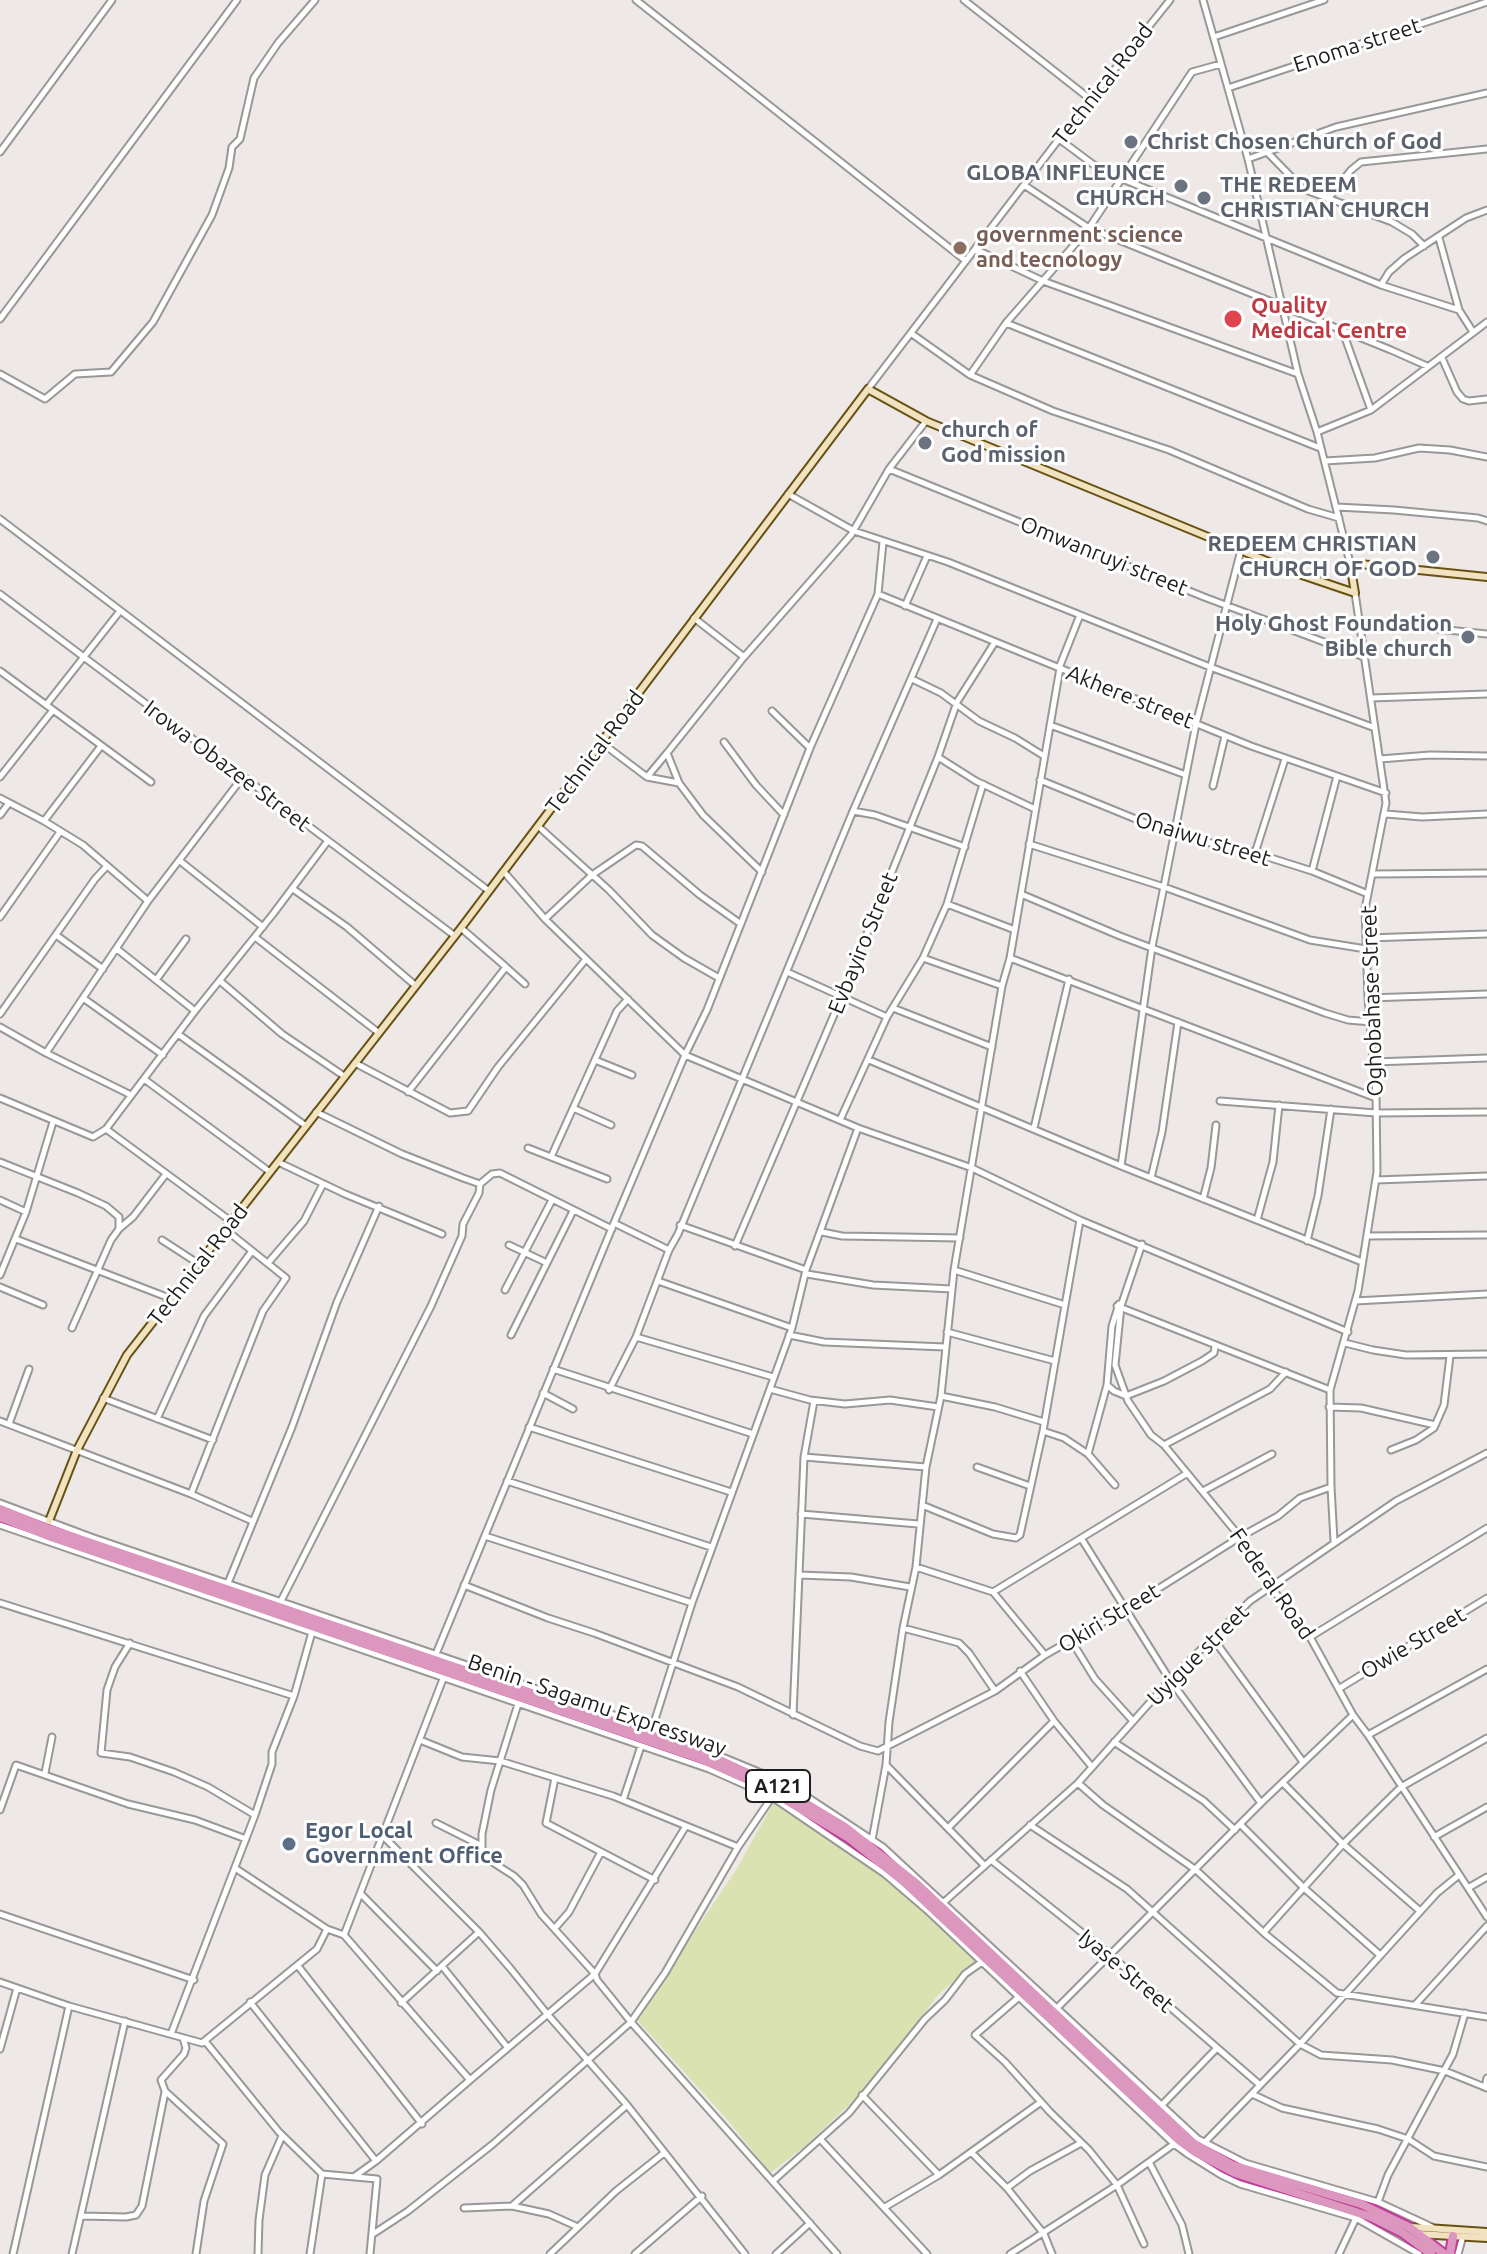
<!DOCTYPE html>
<style>
body{margin:0}
canvas{display:block;background:#eee8e6}
</style>
<canvas width="1487" height="2254"></canvas>
<script>
const g = document.querySelector('canvas').getContext('2d');
g.lineJoin = 'round';
function fill(path, color) {
  g.fillStyle = color;
  g.fill(path, 'evenodd');
}
function shape(rows) {
  const path = new Path2D();
  for (const r of rows) {
    path.moveTo(r[0], r[1]);
    for (let i = 2; i < r.length; i += 2) path.lineTo(r[i], r[i + 1]);
  }
  return path;
}
function trace(path, color, width, dash) {
  g.strokeStyle = color;
  g.lineWidth = width;
  g.lineCap = dash ? 'butt' : 'round';
  g.setLineDash(dash || []);
  g.stroke(path);
}
function write(font, color, halo, rows, align = 'center') {
  g.font = font + ' Ubuntu,sans-serif';
  g.lineWidth = 6;
  g.setLineDash([]);
  g.textBaseline = 'middle';
  g.strokeStyle = halo;
  g.fillStyle = color;
  for (const [text, x, y, turn = 0] of rows) {
    g.save();
    g.translate(x, y);
    g.rotate((+turn || 0) * Math.PI / 180);
    g.textAlign = isNaN(turn) ? turn : align;
    if (halo) g.strokeText(text, 0, 0);
    g.fillText(text, 0, 0);
    g.restore();
  }
}
fill(shape([
 [776,1798,843,1840,922,1900,981,1957,938,1995,880,2072,849,2105,805,2146,770,2173,726,2118,636,2019,736,1870]
]), '#dbe2b2');
const street = shape([
 [636,0,966,261],
 [964,0,1090,99],
 [1203,0,1248,159,1298,374,1317,432,1350,563],
 [1214,37,1324,0],
 [1228,88,1487,2],
 [1059,139,1094,165,1120,178,1381,285,1459,310],
 [0,152,112,0],
 [1267,152,1303,189,1392,222,1412,234,1424,246],
 [1248,159,1336,127,1487,93],
 [1024,185,1089,228,1391,350,1427,366],
 [1328,199,1351,170,1361,162,1487,149],
 [1439,238,1459,310,1473,332],
 [975,249,1043,281,1298,374],
 [1381,285,1389,272,1405,258,1466,218,1487,210],
 [0,319,237,0],
 [1006,323,1320,448],
 [1343,332,1371,410],
 [912,334,970,375,1053,411,1169,450,1308,509,1339,518],
 [1442,358,1457,392,1463,399,1469,401,1487,399],
 [0,374,45,399,75,374,111,372,153,322,212,215,229,168,232,147,240,139,254,78,278,43,315,0],
 [970,375,1006,323,1089,228,1192,72,1221,64],
 [868,389,1059,139,1170,0],
 [1317,432,1371,410,1487,322],
 [1325,461,1375,458,1419,448,1450,450,1487,457],
 [889,469,1204,597,1364,657],
 [788,494,854,531,948,562,1210,667,1375,728],
 [1337,507,1394,510,1478,518,1487,521],
 [0,519,489,891],
 [0,594,455,936],
 [878,594,1251,746,1386,793],
 [905,606,927,556],
 [694,618,744,657],
 [1359,621,1487,634],
 [1059,668,1080,615],
 [0,671,151,782],
 [912,679,941,693,979,721,1015,738,1044,756],
 [1371,698,1487,694],
 [46,705,120,611],
 [772,711,810,748],
 [1050,725,1186,775],
 [724,742,756,785,784,815],
 [602,743,647,777],
 [667,753,647,777,679,783],
 [938,757,976,781,1035,809],
 [1380,759,1430,755,1487,756],
 [0,777,53,710],
 [1040,780,1175,835,1255,853,1312,871,1368,894],
 [1213,786,1225,736],
 [0,798,44,821,83,845,148,901],
 [853,811,875,815,965,847],
 [1386,814,1422,817,1487,814],
 [0,815,9,803],
 [44,821,101,746],
 [539,827,609,890,652,935,684,958,719,978],
 [1029,844,1164,887,1310,940,1366,949],
 [1255,853,1285,759],
 [180,861,263,927],
 [1312,871,1337,776],
 [504,872,545,919,685,1055,858,1128],
 [762,872,703,815,679,783,667,753,744,657,851,535,889,469,926,421],
 [1373,874,1487,873],
 [293,889,347,927,416,986],
 [1021,894,1120,936,1325,1013,1348,1020,1371,1022],
 [947,904,1015,930],
 [0,917,60,832],
 [545,919,592,875,636,845,642,846,700,895,741,924],
 [56,935,103,969],
 [255,937,379,1033],
 [1367,938,1487,934],
 [117,949,195,1011],
 [923,958,1002,986],
 [1010,958,1376,1098],
 [506,967,525,984],
 [787,972,887,1017],
 [156,980,186,939],
 [220,981,282,1034,344,1076],
 [83,998,163,1055],
 [1368,998,1487,994],
 [893,1008,992,1047],
 [0,1014,95,879,107,866],
 [0,1027,46,1053,131,1095],
 [178,1034,306,1126],
 [46,1053,148,901,242,778],
 [595,1060,632,1075],
 [869,1060,1121,1166,1362,1262],
 [1374,1062,1487,1058],
 [355,1063,450,1113,468,1111,498,1067,586,959],
 [144,1079,270,1172],
 [408,1092,506,967,461,928],
 [0,1098,93,1137,106,1129,195,1011,273,914,327,842],
 [1220,1101,1376,1113,1487,1112],
 [573,1108,611,1125],
 [316,1112,402,1154,463,1178,480,1184,492,1174,500,1173,612,1229],
 [840,1120,887,1017,923,958,947,904,983,784],
 [1034,1128,1069,979],
 [106,1129,232,1222],
 [528,1148,607,1179],
 [551,1157,617,1011,628,999],
 [0,1162,78,1193,106,1206,119,1217,119,1229,111,1240,72,1328],
 [278,1162,345,1194,442,1234],
 [1121,1166,1152,947,1196,724,1241,550],
 [1151,1178,1162,1132,1178,1022],
 [1376,1180,1487,1176],
 [1203,1199,1211,1168,1216,1125],
 [0,1200,26,1212],
 [1257,1220,1273,1162,1279,1105],
 [614,1223,669,1250],
 [680,1225,806,1270],
 [120,1228,133,1217,166,1174],
 [822,1232,842,1236,960,1238],
 [1367,1236,1487,1235],
 [16,1239,172,1299],
 [162,1240,199,1264],
 [1307,1241,1318,1196,1331,1109],
 [1142,1244,1121,1306,1115,1365,1128,1401,1151,1435,1164,1445,1240,1537,1271,1587,1310,1637,1353,1715,1368,1735,1487,1917],
 [509,1245,547,1263],
 [735,1246,842,996,938,757,957,702,995,642],
 [268,1263,304,1221,323,1184],
 [954,1270,1065,1305],
 [807,1274,873,1285,952,1289],
 [0,1275,26,1212,53,1122],
 [658,1281,792,1328],
 [0,1287,43,1305],
 [505,1290,552,1200],
 [1355,1301,1487,1294],
 [1117,1306,1330,1390],
 [947,1332,1055,1361],
 [511,1335,573,1211],
 [789,1335,824,1342,945,1347],
 [636,1337,773,1377],
 [1345,1343,1373,1350,1406,1355,1487,1354],
 [553,1369,753,1434],
 [1107,1385,1114,1391,1126,1396,1164,1381,1202,1361,1214,1353,1215,1346],
 [770,1389,810,1400,845,1404,890,1400,938,1407],
 [609,1390,636,1337,669,1250,678,1234,853,811,937,619],
 [543,1393,573,1409],
 [941,1396,995,1407,1044,1422],
 [103,1398,213,1440],
 [1329,1407,1361,1408,1435,1425],
 [157,1419,204,1316,252,1251],
 [0,1421,191,1494,252,1521],
 [9,1424,29,1369],
 [529,1427,731,1492],
 [1043,1431,1064,1438,1088,1454,1115,1485],
 [1164,1445,1270,1389,1286,1372],
 [1391,1450,1416,1440,1434,1428,1444,1405,1450,1356],
 [1088,1454,1107,1385,1112,1326,1119,1304],
 [804,1457,926,1467],
 [977,1467,1030,1486],
 [507,1481,711,1547],
 [1203,1491,1272,1454],
 [191,1494,263,1311,286,1278,226,1230],
 [0,1503,91,1537,652,1728,771,1777,809,1798,883,1847,1198,2139,1245,2163,1378,2202,1432,2227],
 [922,1505,993,1534,1016,1538,1020,1535,1043,1431,1080,1220],
 [801,1514,918,1524],
 [0,1525,709,1769,772,1797,885,1874,927,1910,1174,2144,1189,2155,1221,2175,1240,2184,1356,2218,1419,2254],
 [485,1536,692,1603],
 [1081,1538,1170,1680,1261,1803],
 [1334,1541,1331,1487,1330,1390,1358,1291,1377,1172,1376,1095,1368,998,1365,909,1386,803,1355,593],
 [916,1567,993,1592,1045,1655],
 [800,1575,851,1577,910,1587],
 [228,1583,292,1427,337,1302,379,1206],
 [464,1585,548,1618,594,1633,738,1687,860,1746,878,1751,995,1691,1045,1655,1126,1609,1240,1537,1278,1516,1300,1498,1331,1487],
 [993,1592,1186,1474],
 [281,1601,431,1306,462,1236,463,1224,479,1193,480,1184],
 [0,1603,294,1696],
 [903,1628,959,1643,969,1653,995,1691],
 [1212,1637,1303,1762],
 [1310,1637,1487,1528],
 [1071,1640,1095,1679,1133,1721],
 [130,1643,115,1667,107,1690,101,1753,130,1757,174,1772,208,1787,255,1815],
 [436,1654,614,1223,685,1055,707,1010,810,748,878,594,883,542],
 [1020,1671,1054,1721,1092,1767],
 [1340,1688,1487,1598],
 [518,1704,491,1790,482,1834,482,1852,489,1860,514,1876,523,1885,541,1914,595,1974,597,1980,631,2022,837,2254],
 [793,1715,804,1457,814,1401],
 [652,1729,692,1603,792,1328,806,1270,858,1128,972,1168,1080,1220,1348,1332],
 [1368,1735,1487,1669],
 [420,1740,462,1757,500,1761,613,1796,738,1847],
 [1114,1742,1204,1801,1235,1830],
 [887,1766,984,1865],
 [45,1773,52,1737],
 [555,1778,546,1823,655,1880],
 [1078,1783,1103,1805,1196,1870,1264,1933,1337,1993,1487,2017],
 [1283,1783,1343,1844,1420,1911],
 [623,1800,641,1746],
 [0,1810,16,1765,128,1804,195,1820,246,1839],
 [436,1823,482,1846],
 [1240,1824,1304,1888,1380,1955],
 [1030,1825,1127,1889,1300,2044,1321,2055,1392,2060,1445,2071,1487,2088],
 [948,1828,1054,1721],
 [383,1836,479,1932,510,1968,548,2015,627,2105,745,2254],
 [1434,1837,1487,1807],
 [872,1840,886,1765,889,1722,903,1628,916,1567,926,1467,941,1396,954,1270,1002,986,1010,958,1060,668],
 [991,1860,1110,1955,1260,2085],
 [235,1868,327,1929,344,1935,470,2080,376,2161],
 [1468,1888,1487,1877],
 [361,1894,437,1971],
 [944,1902,1078,1783,1170,1680,1250,1601,1396,1501,1487,1453],
 [0,1914,194,1980],
 [555,1928,569,1912,601,1852],
 [1264,1932,1343,1844,1401,1787,1487,1738],
 [344,1935,443,1679],
 [298,1966,422,2124],
 [442,1966,508,2048],
 [0,1982,69,2006,202,2043,317,1949,327,1929],
 [1019,1997,975,2035,1005,2062,1050,2112,1089,2150,1117,2185,1144,2244],
 [250,2002,376,2161,355,2176],
 [401,2003,479,1932],
 [1415,2005,1487,1926],
 [1057,2008,1261,1803,1353,1715],
 [171,2034,255,1815,272,1764,272,1752,294,1696,312,1632],
 [183,2038,186,2048,184,2054,161,2080,165,2091,223,2144,204,2201,196,2254],
 [205,2041,279,2132,322,2174,310,2254],
 [0,2049,17,1988],
 [470,2080,595,1974,686,1826],
 [1485,2087,1487,2078],
 [1252,2094,1282,2108,1378,2129,1408,2139,1434,2156,1487,2167],
 [862,2095,939,2175],
 [1161,2106,1217,2048],
 [820,2139,927,2254],
 [1204,2143,1300,2044,1437,1893,1459,1875],
 [972,2153,1007,2188,1044,2234,1052,2254],
 [1149,2162,1182,2225,1189,2254],
 [322,2174,377,2179,370,2254],
 [773,2181,849,2113,925,2019,945,2000,965,1974,982,1962],
 [1007,2188,1030,2171,1081,2143],
 [1378,2202,1388,2175,1453,2054,1465,2013],
 [512,2206,627,2105],
 [885,2207,939,2175,1041,2102],
 [464,2208,512,2206,549,2214,578,2227],
 [81,2216,126,2217,136,2215,142,2206,165,2092],
 [373,2234,408,2211,493,2144,631,2022,665,1973,738,1847,772,1797],
 [13,2254,69,2006],
 [72,2254,125,2021],
 [258,2254,259,2220,265,2175,282,2136],
 [550,2254,616,2191,664,2153],
 [635,2254,702,2196],
 [776,2254,810,2223],
 [1010,2254,1117,2185,1174,2144],
 [1339,2254,1356,2218],
 [1458,2254,1463,2236]
]);
const secondary = shape([
 [49,1521,77,1450,127,1355,461,928,868,389,926,421,1296,573,1355,593,1350,563,1487,577],
 [1411,2227,1487,2232],
 [1418,2234,1487,2238]
]);
const highway = shape([
 [0,1509,47,1528,605,1718,715,1758,780,1788,845,1827,917,1884,1193,2143,1232,2165,1361,2204,1409,2227,1444,2254],
 [0,1517,51,1537,701,1759,766,1788,849,1838,903,1881,1180,2141,1195,2152,1235,2173,1371,2217,1403,2233,1431,2254],
 [1450,2254,1453,2236]
]);
trace(street, '#989898', 9);
trace(secondary, '#685213', 10);
trace(highway, '#c43b9c', 12);
trace(street, '#fff', 5);
trace(secondary, '#f1e2c0', 6);
trace(highway, '#db97bd', 8);
for (const [x, y, r, color] of [
 [1131,142,8,"#6b7280"],
 [1181,186,8,"#6b7280"],
 [1204,198,8,"#6b7280"],
 [960,248,8,"#8d6e63"],
 [1233,319,10,"#e0444e"],
 [925,443,8,"#6b7280"],
 [1433,557,8,"#6b7280"],
 [1468,637,8,"#6b7280"],
 [289,1844,8,"#5c6f8a"]
]) {
  const dot = new Path2D();
  dot.arc(x, y, r, 0, 2 * Math.PI);
  g.fillStyle = color;
  g.fill(dot);
  trace(dot, '#fff', 3);
}
for (const [x, y, w] of [
 [778,1786,64]
]) {
  const box = new Path2D();
  box.roundRect(x - w / 2, y - 16, w, 32, 6);
  g.fillStyle = '#fff';
  g.fill(box);
  trace(box, '#1e1e1e', 2);
}
write('bold 20px', '#1e1e1e', null, [
 ["A121",778,1786]
]);
write('22px', '#1e1e1e', '#fff', [
 ["Enoma street",1357,45,-18],
 ["Technical Road",1103,84,-52],
 ["Omwanruyi street",1104,556,22],
 ["Akhere street",1130,697,22],
 ["Technical Road",595,752,-53],
 ["Irowa Obazee Street",227,766,37],
 ["Onaiwu street",1203,839,17],
 ["Evbayiro Street",863,943,-68],
 ["Oghobahase Street",1372,1001,-92],
 ["Technical Road",198,1265,-52],
 ["Federal Road",1272,1584,55],
 ["Okiri Street",1109,1618,-31],
 ["Owie Street",1413,1643,-31],
 ["Uyigue street",1198,1655,-45],
 ["Benin - Sagamu Expressway",597,1705,19],
 ["Iyase Street",1126,1971,40]
]);
write('bold 22px', '#5b616d', '#fff', [
 ["Christ Chosen Church of God",1147,142],
 ["GLOBA INFLEUNCE",1165,173,"right"],
 ["CHURCH",1165,198,"right"],
 ["THE REDEEM",1220,185],
 ["CHRISTIAN CHURCH",1220,210],
 ["church of",941,430],
 ["God mission",941,455],
 ["REDEEM CHRISTIAN",1417,544,"right"],
 ["CHURCH OF GOD",1417,569,"right"],
 ["Holy Ghost Foundation",1452,624,"right"],
 ["Bible church",1452,649,"right"]
], 'left');
write('bold 22px', '#785e54', '#fff', [
 ["government science",976,235],
 ["and tecnology",976,260]
], 'left');
write('bold 22px', '#be3a42', '#fff', [
 ["Quality",1251,306],
 ["Medical Centre",1251,331]
], 'left');
write('bold 22px', '#4e5e75', '#fff', [
 ["Egor Local",305,1831],
 ["Government Office",305,1856]
], 'left');
</script>
